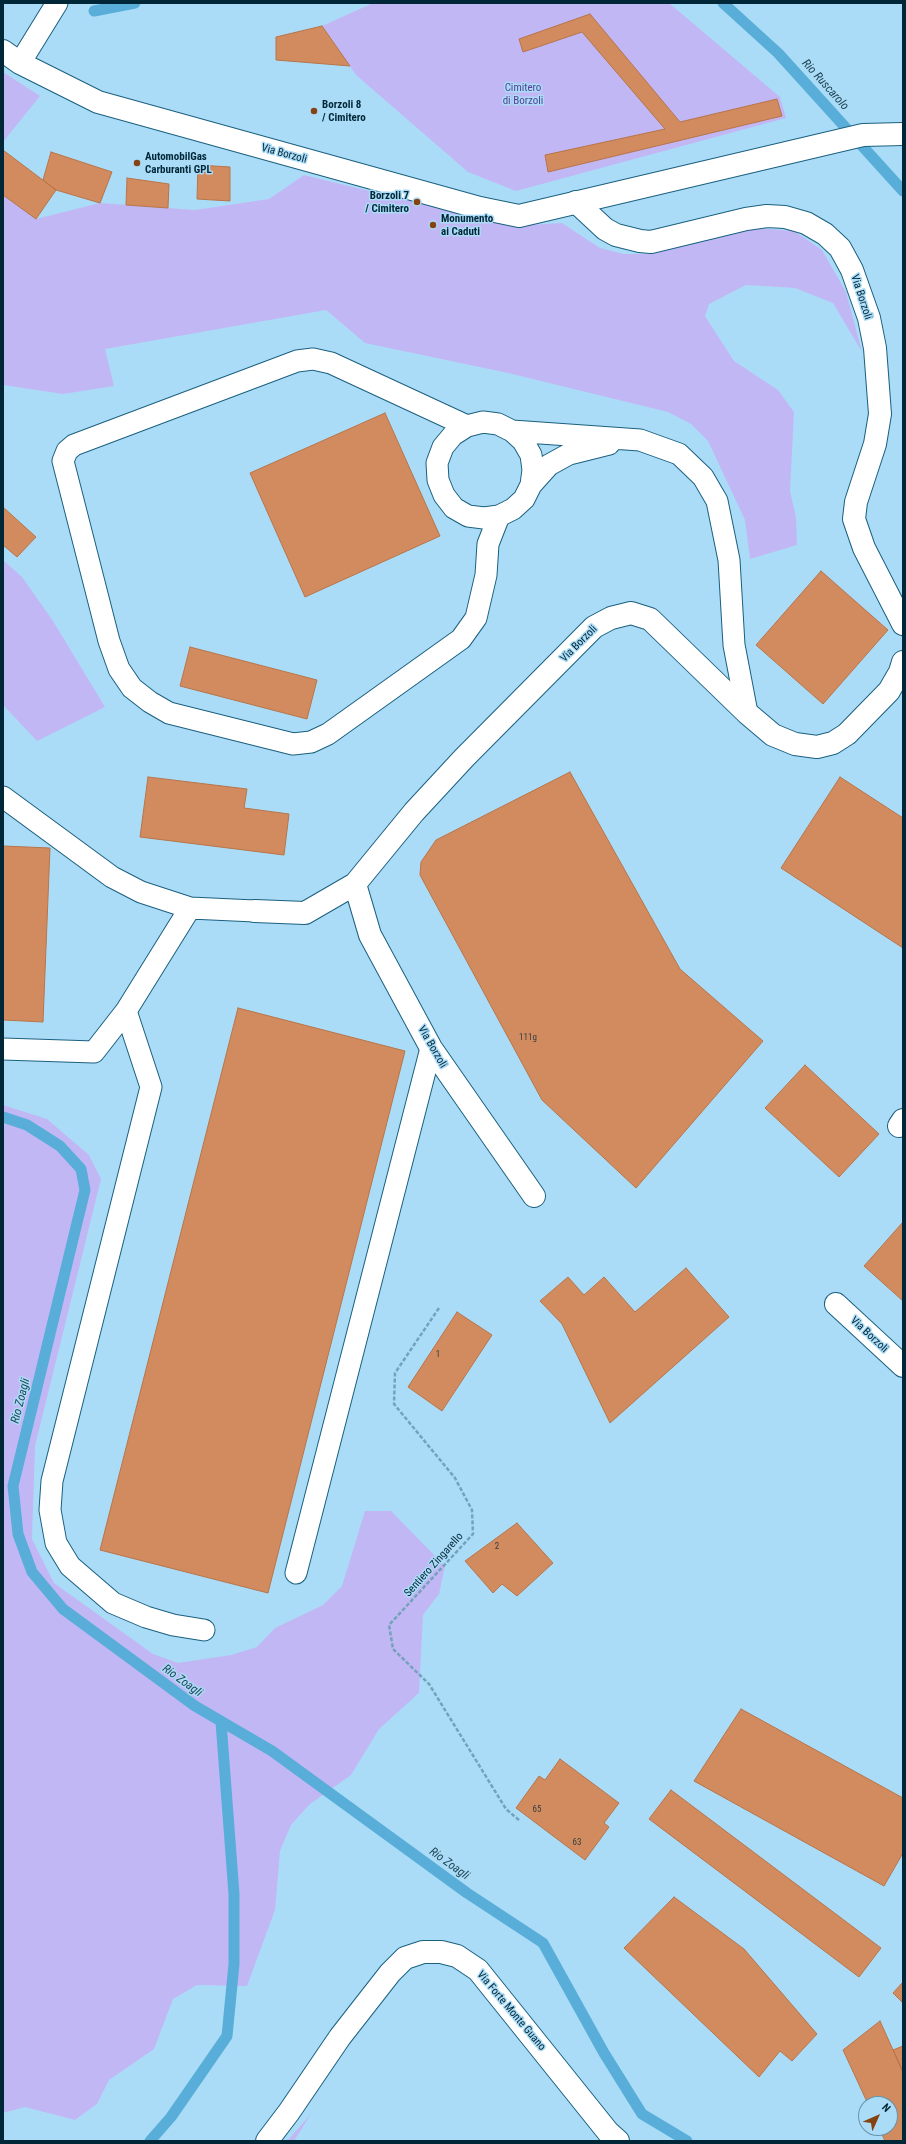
<!DOCTYPE html>
<style>
body{margin:0}
#map{position:relative;width:906px;height:2144px;overflow:hidden;background:#abdcf7;font-family:"Roboto Condensed",sans-serif}
canvas{display:block}
.frame{position:absolute;inset:0;border:4px solid #002738;pointer-events:none}
.north{position:absolute;left:858px;top:2096px;width:40px;height:40px;box-sizing:border-box;background:#abdcf7;border:1px solid #6794ab;border-radius:50%;rotate:45deg;font-size:11px;font-weight:700;line-height:16px;text-align:center;color:#002738}
.north::after{content:'';display:block;margin:auto;width:14px;height:18px;background:#864312;clip-path:polygon(50% 0,100% 100%,50% 72%,0 100%)}
</style>
<div id="map">
<canvas width="906" height="2144"></canvas>
<div class="frame"></div>
<div class="north">N</div>
</div>
<script>
const g = document.querySelector('canvas').getContext('2d');
g.lineJoin = 'round';
function fill(path, color) {
  g.fillStyle = color;
  g.fill(path, 'evenodd');
}
function shape(rows) {
  const path = new Path2D();
  for (const r of rows) {
    path.moveTo(r[0], r[1]);
    for (let i = 2; i < r.length; i += 2) path.lineTo(r[i], r[i + 1]);
  }
  return path;
}
function trace(path, color, width, dash) {
  g.strokeStyle = color;
  g.lineWidth = width;
  g.lineCap = dash ? 'butt' : 'round';
  g.setLineDash(dash || []);
  g.stroke(path);
}
function write(font, color, halo, rows, align = 'center') {
  g.font = font + ' "Roboto Condensed",sans-serif';
  g.lineWidth = 3;
  g.setLineDash([]);
  g.textBaseline = 'middle';
  g.strokeStyle = halo;
  g.fillStyle = color;
  for (const [text, x, y, turn = 0] of rows) {
    g.save();
    g.translate(x, y);
    g.rotate((+turn || 0) * Math.PI / 180);
    g.textAlign = isNaN(turn) ? turn : align;
    if (halo) g.strokeText(text, 0, 0);
    g.fillText(text, 0, 0);
    g.restore();
  }
}
fill(shape([
 [373,3,669,3,780,97,786,118,516,191,468,172,356,75,322,26],
 [3,72,40,96,3,142],
 [304,175,511,226,562,223,600,248,624,254,652,254,756,228,794,231,822,250,846,292,862,352,833,303,795,288,746,285,709,304,705,316,734,361,778,390,794,412,790,491,796,517,797,545,750,559,745,520,708,441,691,424,668,412,508,373,365,343,326,310,105,349,114,386,63,394,3,385,3,195,36,219,100,203,195,210,269,199],
 [3,560,22,577,53,621,105,707,37,741,3,705],
 [3,1105,47,1119,89,1155,101,1179,35,1446,32,1539,54,1583,153,1654,178,1663,231,1655,257,1647,275,1628,323,1605,342,1586,365,1511,391,1511,445,1566,439,1594,423,1615,419,1693,379,1729,351,1775,310,1804,291,1825,280,1851,275,1910,247,1986,197,1985,173,1999,154,2049,109,2080,97,2104,75,2120,25,2107,3,2113],
 [311,2114,294,2141,287,2141]
]), '#c2b7f5');
trace(shape([
 [723,3,778,53,903,191],
 [94,11,135,3],
 [3,1117,27,1125,60,1146,81,1169,85,1190,13,1486,18,1534,32,1572,63,1609,195,1706,272,1751,467,1893,543,1943,604,2053,642,2114,687,2141],
 [150,2141,171,2117,227,2036,234,1964,234,1894,221,1722]
]), '#58aed8', 11);
const building = shape([
 [590,14,680,122,777,99,782,116,548,172,545,155,665,129,582,32,523,52,519,39,590,14],
 [322,26,350,66,276,60,276,37,322,26],
 [3,150,56,190,36,219,3,195,3,150],
 [51,152,112,172,100,203,56,190,43,180,51,152],
 [198,165,230,167,230,201,197,199,198,165],
 [127,178,169,184,168,208,126,205,127,178],
 [385,413,440,536,305,597,250,473,385,413],
 [3,507,36,537,17,557,3,545,3,507],
 [821,571,888,630,823,704,756,645,821,571],
 [190,647,317,680,307,719,180,686,190,647],
 [570,772,680,969,763,1041,636,1188,542,1100,420,875,421,862,436,840,570,772],
 [148,777,247,789,244,808,289,814,284,855,140,837,148,777],
 [840,777,903,818,903,948,781,868,840,777],
 [3,846,50,848,43,1022,3,1020,3,846],
 [238,1008,405,1051,268,1593,100,1550,238,1008],
 [805,1065,879,1134,839,1177,765,1108,805,1065],
 [903,1222,903,1301,864,1266,903,1222],
 [686,1268,729,1317,610,1423,562,1324,540,1301,568,1277,584,1295,604,1277,635,1312,686,1268],
 [457,1312,492,1335,442,1411,408,1387,457,1312],
 [517,1523,553,1563,517,1596,502,1584,493,1593,465,1561,517,1523],
 [741,1709,903,1798,903,1853,884,1886,694,1781,741,1709],
 [560,1759,619,1803,604,1823,609,1827,585,1860,516,1808,539,1776,545,1780,560,1759],
 [671,1790,881,1948,859,1977,649,1819,671,1790],
 [674,1897,744,1949,817,2034,792,2061,780,2051,759,2077,624,1948,674,1897],
 [903,1982,903,2003,893,1993,903,1982],
 [880,2021,903,2072,903,2141,885,2141,879,2128,890,2128,890,2104,868,2104,843,2050,880,2021],
 [903,2046,903,2072,893,2050,903,2046]
]);
fill(building, '#d18b5f');
trace(building, '#b87449', 1);
const service = shape([
 [20,63,57,3],
 [467,426,453,435,443,447,437,463,438,480,444,495,454,508,468,516,484,518,499,516,513,509,524,499,531,485,549,465,569,454,609,444],
 [512,431,523,441,531,455,533,470,531,485],
 [499,516,488,544,486,575,476,618,461,639,328,734,311,742,293,744,169,713,150,702,132,688,119,669,109,641,63,461,67,451,74,445,297,361,313,359,331,363,467,426,483,422,498,424,512,431,640,440,679,454,703,477,717,501,729,560,734,645,747,713],
 [3,797,112,877,141,892,190,908],
 [126,1011,151,1087,52,1481,50,1510,56,1543,70,1566,113,1603,146,1617,173,1625,204,1630],
 [3,1049,94,1052,126,1011,190,908,255,911],
 [296,1573,431,1048]
]);
const minor = shape([
 [576,202,605,229,616,235,640,241,651,242,746,219,767,216,785,217,806,223,825,234,840,248,852,270,869,318,875,348,880,414,875,444,856,502,854,519,864,548,903,624],
 [355,884,370,935,431,1048,534,1196],
 [255,911,305,913,355,884,414,812,464,758,594,627,611,618,631,613,650,619,747,713,773,735,795,744,817,747,833,743,847,734,889,691,900,672,903,662],
 [899,1126,903,1120],
 [836,1304,903,1366],
 [267,2141,289,2112,340,2037,390,1973,405,1958,423,1952,441,1952,457,1956,478,1970,608,2132,618,2141]
]);
const secondary = shape([
 [3,51,20,63,98,102,480,208,519,216,863,135,903,134]
]);
trace(service, '#1a607f', 23);
trace(minor, '#1a607f', 24);
trace(secondary, '#1a607f', 24);
trace(shape([
 [439,1308,395,1373,394,1404,455,1478,472,1510,473,1534,389,1625,393,1649,429,1684,506,1809,520,1821]
]), '#74a2ba', 2.5, [4, 2]);
trace(service, '#fff', 21);
trace(minor, '#fff', 22);
trace(secondary, '#fff', 22);
for (const [x, y, r, color] of [
 [314,111,4,"#864312"],
 [137,163,4,"#864312"],
 [417,202,4,"#864312"],
 [433,225,4,"#864312"]
]) {
  const dot = new Path2D();
  dot.arc(x, y, r, 0, 2 * Math.PI);
  g.fillStyle = color;
  g.fill(dot);
  trace(dot, '#abdcf7', 1.5);
}
write('9px', '#344042', null, [
 ["111g",528,1038],
 ["1",438,1355],
 ["2",497,1547],
 ["65",537,1810],
 ["63",577,1843]
]);
write('11px', '#543e92', '#abdcf7', [
 ["Cimitero",523,88],
 ["di Borzoli",523,101]
]);
write('bold 11px', '#002738', '#abdcf7', [
 ["Borzoli 8",322,105],
 ["/ Cimitero",322,118],
 ["AutomobilGas",145,157],
 ["Carburanti GPL",145,170],
 ["Borzoli 7",409,196,"right"],
 ["/ Cimitero",409,209,"right"],
 ["Monumento",441,219],
 ["ai Caduti",441,232]
], 'left');
write('11px', '#002738', '#abdcf7', [
 ["Via Borzoli",284,154,15],
 ["Via Borzoli",861,297,72],
 ["Via Borzoli",579,644,-45],
 ["Via Borzoli",432,1047,60],
 ["Via Borzoli",869,1335,43],
 ["Sentiero Zingarello",434,1565,-48],
 ["Via Forte Monte Guano",511,2011,50]
]);
write('italic 12px', '#214759', '#abdcf7', [
 ["Rio Ruscarolo",825,85,48],
 ["Rio Zoagli",21,1401,-76],
 ["Rio Zoagli",182,1681,36],
 ["Rio Zoagli",449,1864,36]
]);
</script>
